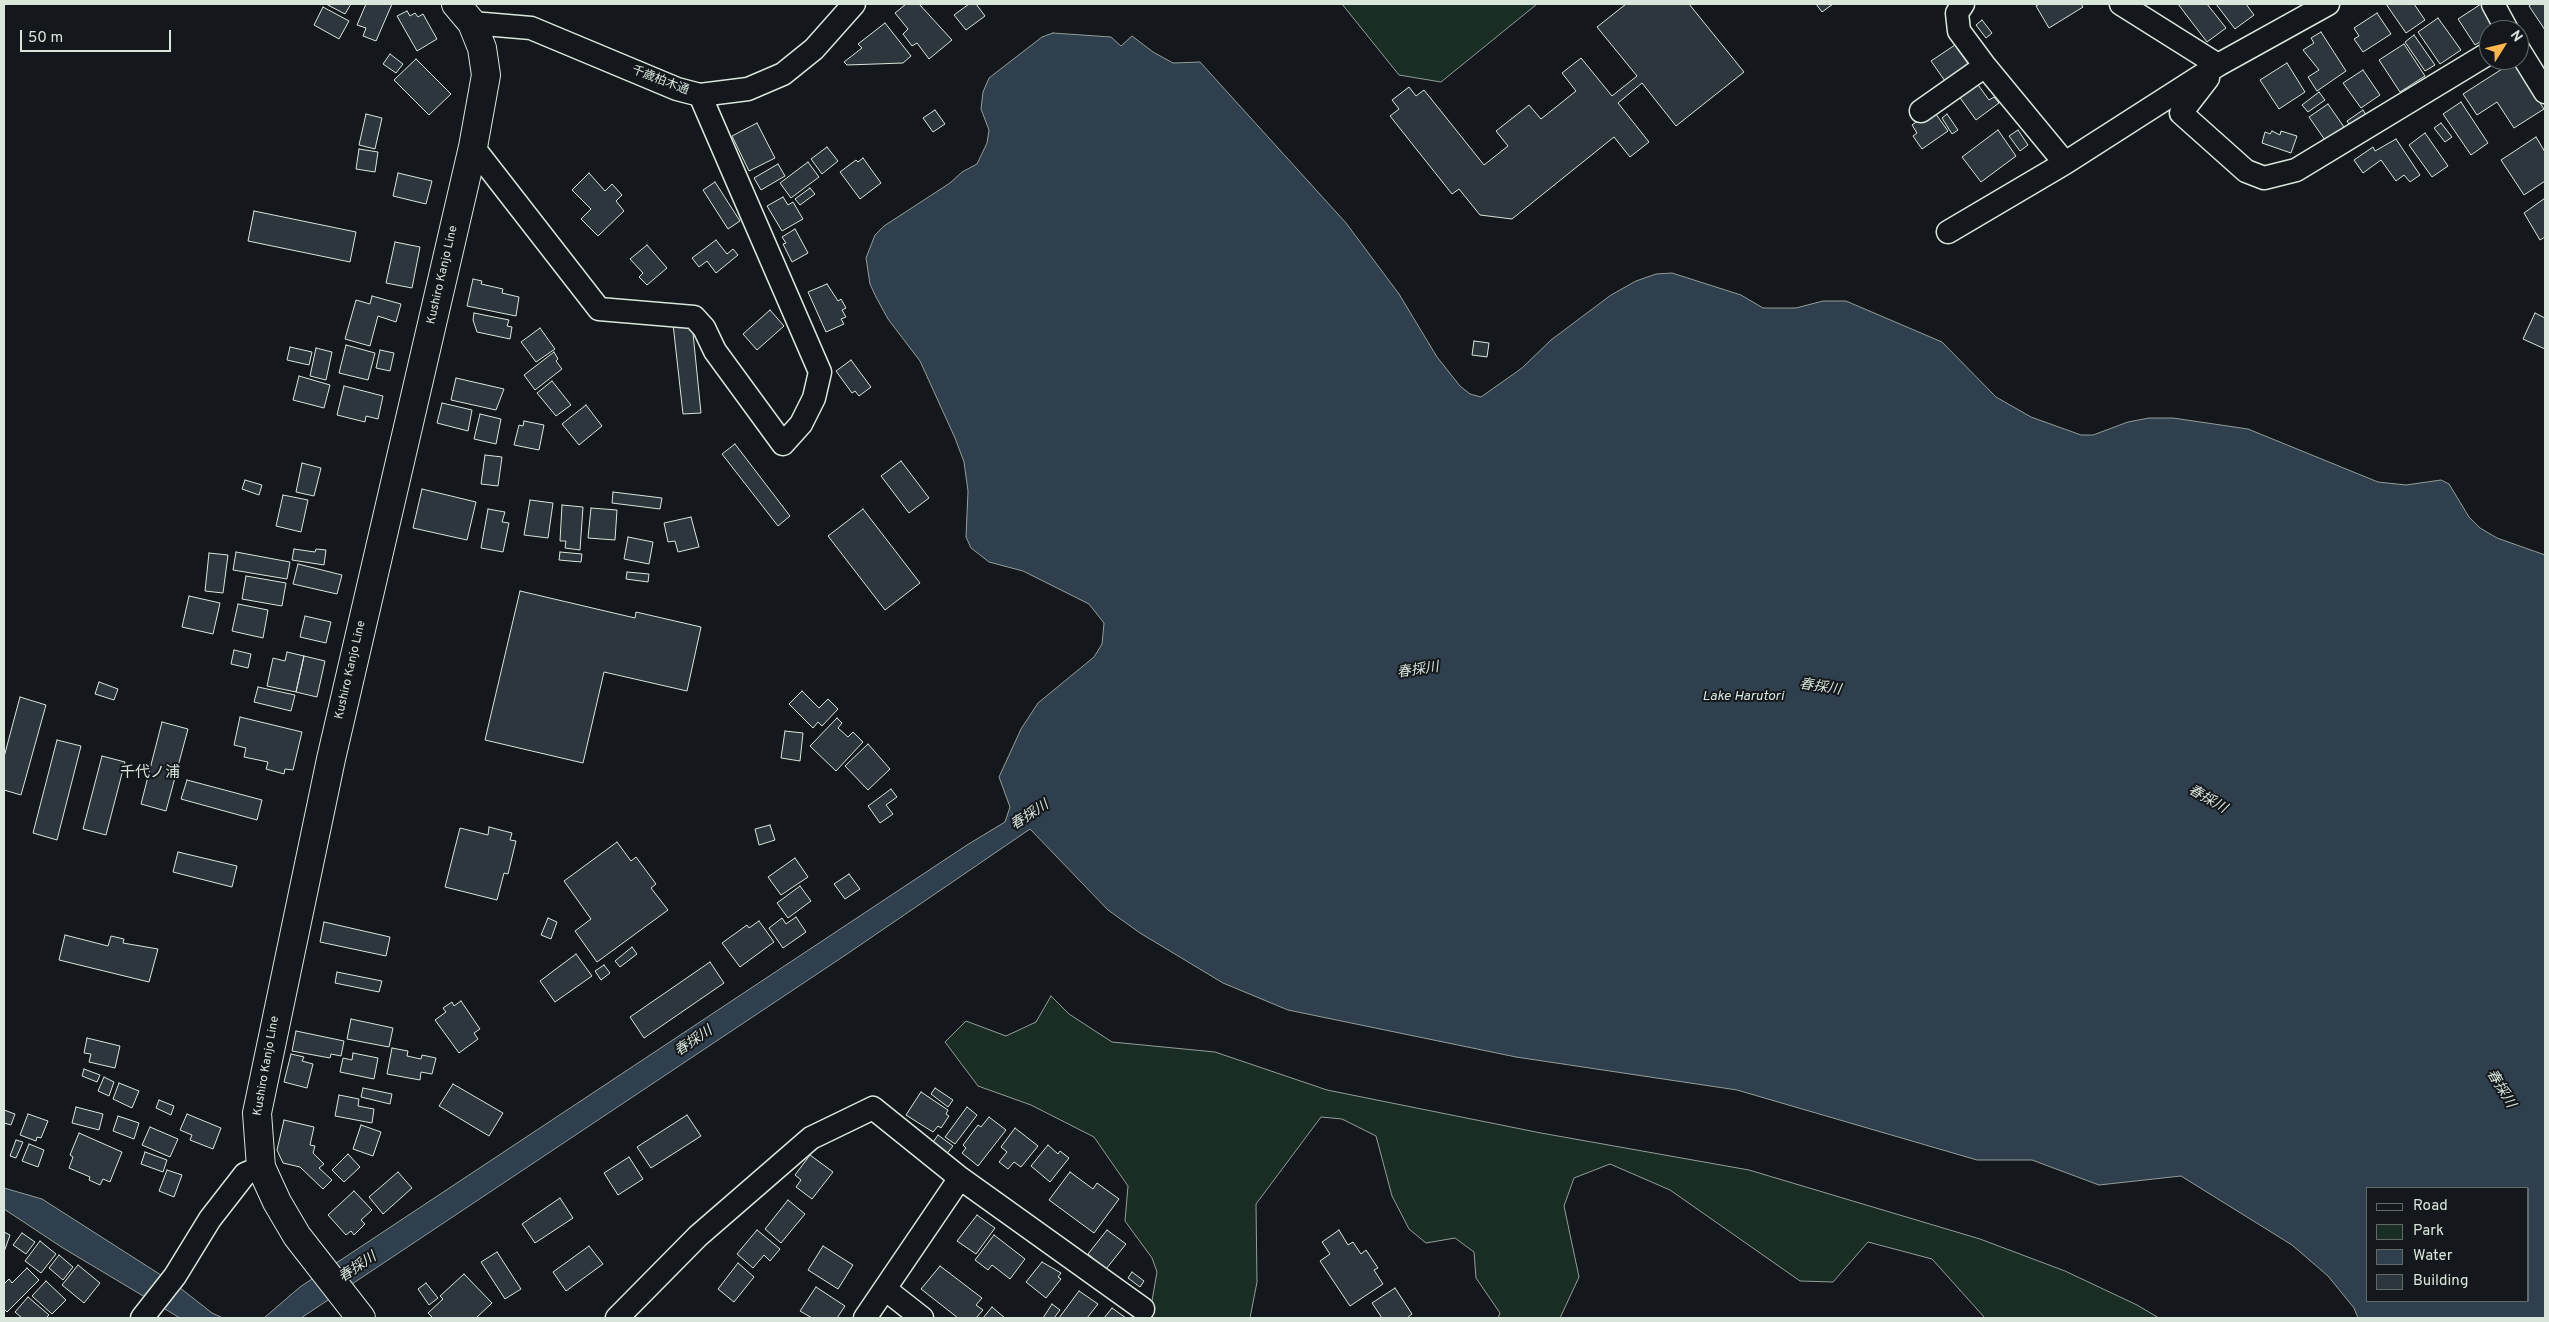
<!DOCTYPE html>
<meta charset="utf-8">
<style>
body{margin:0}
#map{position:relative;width:2549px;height:1322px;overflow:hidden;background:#14181c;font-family:Overpass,sans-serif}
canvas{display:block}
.frame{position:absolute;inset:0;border:5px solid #d8e6dc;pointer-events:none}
.legend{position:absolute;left:2366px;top:1187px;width:162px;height:115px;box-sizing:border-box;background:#14181c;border:1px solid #626a69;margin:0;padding:6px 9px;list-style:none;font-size:15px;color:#d8e6dc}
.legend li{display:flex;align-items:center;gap:10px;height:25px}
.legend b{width:25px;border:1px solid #626a69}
.north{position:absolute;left:2479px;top:20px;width:50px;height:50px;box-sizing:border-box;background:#14181c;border:1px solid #626a69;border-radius:50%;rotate:54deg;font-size:14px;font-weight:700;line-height:20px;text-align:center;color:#d8e6dc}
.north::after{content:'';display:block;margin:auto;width:18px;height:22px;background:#ffb74d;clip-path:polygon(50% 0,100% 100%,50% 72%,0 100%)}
.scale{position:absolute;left:20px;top:30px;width:151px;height:22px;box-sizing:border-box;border:2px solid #d8e6dc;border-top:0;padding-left:6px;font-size:15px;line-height:18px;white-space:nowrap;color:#d8e6dc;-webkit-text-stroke:4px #14181c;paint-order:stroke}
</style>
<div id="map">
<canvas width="2549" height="1322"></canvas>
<div class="frame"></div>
<ul class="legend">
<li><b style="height:6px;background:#14181c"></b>Road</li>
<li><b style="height:14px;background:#1a2d24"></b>Park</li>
<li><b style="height:14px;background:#2f3f4d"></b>Water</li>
<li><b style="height:14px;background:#2c363c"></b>Building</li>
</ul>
<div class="north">N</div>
<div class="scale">50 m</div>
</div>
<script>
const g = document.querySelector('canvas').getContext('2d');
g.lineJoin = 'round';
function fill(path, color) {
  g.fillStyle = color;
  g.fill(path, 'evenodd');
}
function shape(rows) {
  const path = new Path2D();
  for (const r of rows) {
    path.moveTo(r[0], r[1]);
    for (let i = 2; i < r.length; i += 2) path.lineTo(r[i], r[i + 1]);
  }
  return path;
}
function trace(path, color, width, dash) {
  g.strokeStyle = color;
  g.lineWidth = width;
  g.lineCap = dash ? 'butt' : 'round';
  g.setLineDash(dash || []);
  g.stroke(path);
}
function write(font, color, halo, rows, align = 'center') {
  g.font = font + ' Overpass,"Noto Sans JP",sans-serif';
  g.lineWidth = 4;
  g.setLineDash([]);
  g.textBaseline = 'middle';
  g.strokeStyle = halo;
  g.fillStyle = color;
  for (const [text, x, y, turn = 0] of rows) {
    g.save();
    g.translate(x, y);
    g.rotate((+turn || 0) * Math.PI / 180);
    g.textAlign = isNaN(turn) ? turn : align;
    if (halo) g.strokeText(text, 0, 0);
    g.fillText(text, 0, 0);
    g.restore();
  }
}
const green = shape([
 [1342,4,1537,4,1441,82,1399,75,1342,4],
 [1051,996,1069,1014,1112,1042,1215,1052,1327,1090,1541,1133,1749,1170,1980,1239,2065,1271,2137,1305,2159,1318,1985,1318,1932,1259,1868,1242,1833,1282,1800,1281,1670,1190,1610,1164,1574,1178,1564,1206,1579,1277,1560,1318,1498,1318,1500,1313,1476,1278,1474,1252,1455,1238,1426,1243,1409,1229,1392,1196,1376,1136,1342,1119,1321,1117,1256,1204,1257,1282,1250,1318,1149,1318,1157,1272,1152,1258,1125,1221,1128,1186,1094,1137,1031,1105,978,1086,945,1042,966,1021,1006,1036,1036,1022,1051,996]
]);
fill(green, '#1a2d24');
trace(green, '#939e99', 1);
const water = shape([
 [1053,33,1111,37,1121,46,1132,36,1153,52,1173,63,1200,62,1346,223,1399,294,1437,357,1460,386,1470,394,1481,397,1522,368,1551,340,1611,295,1636,281,1656,274,1672,273,1741,295,1763,308,1796,308,1823,301,1846,301,1942,342,1996,397,2031,417,2081,435,2093,435,2128,422,2149,418,2173,418,2248,429,2378,482,2406,485,2441,480,2449,484,2469,517,2480,528,2497,538,2545,555,2545,1318,2358,1318,2354,1308,2328,1276,2292,1245,2181,1176,2099,1185,2032,1160,1977,1160,1737,1090,1516,1057,1288,1010,1223,983,1140,933,1108,910,1030,829,847,954,301,1318,264,1318,300,1287,967,845,1005,822,1010,807,999,777,1021,729,1038,703,1094,657,1102,644,1104,623,1089,604,1023,571,989,562,971,548,966,537,968,491,964,462,955,438,920,361,888,319,876,297,870,284,866,258,875,235,884,226,950,183,962,172,977,164,987,143,989,130,981,109,983,92,989,78,1042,37,1053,33],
 [2368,1188,2528,1188,2528,1301,2368,1301,2368,1188],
 [4,1188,42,1199,175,1284,212,1313,223,1318,180,1318,63,1248,4,1209,4,1188]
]);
fill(water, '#2f3f4d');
trace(water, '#939e99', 1);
const building = shape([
 [326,4,351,4,345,14,326,4],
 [366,4,392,4,376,41,363,36,366,28,357,25,366,4],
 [906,4,919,4,952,40,929,59,917,43,912,46,903,34,908,29,895,13,906,4],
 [969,4,976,4,985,16,966,30,954,15,969,4],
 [1626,4,1689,4,1744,72,1676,126,1642,83,1618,103,1649,142,1630,157,1614,137,1512,219,1480,215,1459,189,1452,194,1390,116,1399,109,1392,100,1409,87,1416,96,1424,90,1484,165,1508,146,1496,131,1529,105,1541,119,1576,91,1562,73,1581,58,1612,96,1637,76,1597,27,1626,4],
 [1816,4,1833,4,1822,12,1816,4],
 [2039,4,2081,4,2083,7,2049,28,2036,6,2039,4],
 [2178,4,2207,4,2226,28,2207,42,2178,4],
 [2216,4,2246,4,2254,15,2235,29,2216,4],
 [2386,4,2414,4,2425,20,2406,33,2386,4],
 [2481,4,2499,29,2489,30,2489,36,2475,45,2458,19,2481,4],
 [2532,4,2545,4,2545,30,2529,6,2532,4],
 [323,7,349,21,339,39,314,25,323,7],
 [407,11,410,16,415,13,418,17,423,14,437,39,417,51,397,16,407,11],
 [2377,13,2391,34,2363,52,2354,39,2359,36,2354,28,2377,13],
 [2438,18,2461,50,2440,64,2418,32,2438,18],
 [1982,20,1992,33,1986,38,1976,25,1982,20],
 [885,23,911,56,903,63,847,65,844,62,862,48,858,44,885,23],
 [2321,32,2346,71,2317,91,2308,77,2319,70,2303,50,2314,43,2311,38,2321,32],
 [2414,35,2435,65,2425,71,2405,42,2414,35],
 [2404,44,2425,76,2400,92,2379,60,2404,44],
 [1955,45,1969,65,1945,81,1931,61,1955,45],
 [390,54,403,64,396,73,383,64,390,54],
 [416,59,451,94,429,115,394,80,416,59],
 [2513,62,2544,109,2514,128,2497,102,2477,115,2463,94,2513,62],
 [2287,63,2305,92,2279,109,2260,80,2287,63],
 [2363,70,2380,95,2361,108,2343,83,2363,70],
 [1976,82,1989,100,1994,97,1999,103,1976,120,1958,95,1976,82],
 [2319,92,2325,100,2308,112,2302,105,2319,92],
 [2461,102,2488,143,2471,155,2443,114,2461,102],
 [2328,104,2344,127,2325,140,2309,117,2328,104],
 [935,110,945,124,933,132,923,118,935,110],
 [1933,110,1948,131,1922,149,1913,136,1917,133,1912,125,1933,110],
 [2363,110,2368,118,2352,129,2347,121,2363,110],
 [366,114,382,118,375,149,359,145,366,114],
 [1947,114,1958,130,1952,134,1942,118,1947,114],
 [757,123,775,158,749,171,732,136,757,123],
 [2441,123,2452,137,2445,142,2434,128,2441,123],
 [1998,130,2016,156,1981,182,1962,157,1998,130],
 [2018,130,2028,145,2020,151,2009,136,2018,130],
 [2272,131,2280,135,2281,131,2297,136,2291,153,2262,143,2265,132,2270,134,2272,131],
 [2425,133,2448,166,2432,177,2409,145,2425,133],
 [2536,137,2545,152,2545,181,2524,195,2501,160,2536,137],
 [2396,139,2420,175,2410,182,2404,175,2396,181,2381,160,2363,173,2354,160,2373,147,2375,151,2396,139],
 [827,147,838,161,822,174,811,159,827,147],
 [359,149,378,152,375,172,356,169,359,149],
 [863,158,881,183,860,199,840,172,856,160,858,162,863,158],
 [808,162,819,177,791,198,780,183,808,162],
 [778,164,785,176,761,190,754,178,778,164],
 [398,173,432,181,426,204,393,196,398,173],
 [589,173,605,191,612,184,622,195,616,201,624,211,598,236,581,219,591,209,572,190,589,173],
 [715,182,740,221,728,229,703,190,715,182],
 [810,188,815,194,800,205,795,199,810,188],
 [783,197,788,205,793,202,803,219,782,231,767,206,783,197],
 [2545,198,2545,237,2540,240,2524,213,2545,198],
 [254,211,356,232,350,262,248,241,254,211],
 [795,229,808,253,792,262,783,244,786,243,782,237,795,229],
 [716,240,727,254,733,249,738,255,716,273,707,261,699,267,692,258,716,240],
 [395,242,420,247,412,288,386,283,395,242],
 [647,245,667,268,647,285,639,277,643,273,630,259,647,245],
 [473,279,482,281,481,284,503,289,502,293,519,297,516,316,467,306,473,279],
 [827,284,838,301,841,299,846,308,842,310,846,317,841,319,844,324,826,332,808,292,827,284],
 [372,296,401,304,396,322,378,316,370,346,345,339,356,300,370,304,372,296],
 [770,310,784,326,757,350,743,334,770,310],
 [474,313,509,320,507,326,512,327,510,339,477,332,473,320,474,313],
 [2535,313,2545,318,2545,349,2523,339,2535,313],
 [692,323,701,413,683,414,673,324,692,323],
 [540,328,555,349,536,362,521,342,540,328],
 [1474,341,1489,343,1487,357,1472,355,1474,341],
 [346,345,375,353,368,380,339,373,346,345],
 [290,347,312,352,309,365,287,360,290,347],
 [316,348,332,352,326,380,310,376,316,348],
 [380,350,394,353,390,371,376,368,380,350],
 [554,352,558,359,556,361,562,369,535,390,524,375,554,352],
 [851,360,871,387,859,396,855,391,852,393,836,371,851,360],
 [299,376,330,385,324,408,293,400,299,376],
 [456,378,504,389,496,410,451,400,456,378],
 [552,381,571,405,556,416,537,393,552,381],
 [344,386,383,396,378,419,366,416,365,422,337,415,344,386],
 [442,403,472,410,468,431,437,423,442,403],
 [586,405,602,426,579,445,562,424,586,405],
 [480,414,501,419,496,444,474,439,480,414],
 [524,421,544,425,539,450,514,445,519,425,523,426,524,421],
 [735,444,790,516,778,526,722,454,735,444],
 [485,455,502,457,498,486,481,484,485,455],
 [901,461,929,498,909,513,881,476,901,461],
 [302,463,321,468,314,496,296,492,302,463],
 [245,480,262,485,259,495,242,489,245,480],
 [422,489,476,502,467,540,413,528,422,489],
 [613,492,662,498,660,509,612,503,613,492],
 [283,495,308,500,301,532,276,526,283,495],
 [530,500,553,503,548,538,524,535,530,500],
 [562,505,583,507,580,550,565,548,566,541,560,541,562,505],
 [591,508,617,510,615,540,588,538,591,508],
 [488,509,505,512,502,522,509,523,503,552,481,548,488,509],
 [863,509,920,583,885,610,828,536,863,509],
 [691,517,699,547,678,552,675,541,668,542,664,523,691,517],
 [628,537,653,542,649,564,624,559,628,537],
 [294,549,315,552,316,549,326,550,324,565,292,560,294,549],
 [236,552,290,562,287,579,233,570,236,552],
 [560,552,582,554,581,562,559,560,560,552],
 [209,553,228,555,223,593,205,591,209,553],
 [298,564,342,575,337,594,293,584,298,564],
 [627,572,649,574,648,582,626,579,627,572],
 [246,576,286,583,282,606,242,599,246,576],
 [520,591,635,618,636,612,701,627,687,691,604,672,583,763,485,740,520,591],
 [189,596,220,603,213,634,182,627,189,596],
 [238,604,268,610,263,638,232,631,238,604],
 [305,616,331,622,326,643,300,637,305,616],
 [234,650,251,654,248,668,231,664,234,650],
 [287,652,304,656,296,692,267,686,273,658,285,661,287,652],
 [304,656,325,661,317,697,296,692,304,656],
 [99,682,118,689,114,700,95,694,99,682],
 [258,687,295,695,291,711,254,702,258,687],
 [802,691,819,708,828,699,838,709,822,726,818,722,813,728,789,704,802,691],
 [20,697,46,705,21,795,4,790,4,757,20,697],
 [240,717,302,732,293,770,285,769,284,774,266,769,268,762,244,757,246,748,234,745,240,717],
 [837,718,842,723,838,728,848,737,853,732,863,742,836,771,810,746,837,718],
 [162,722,188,729,166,811,141,804,162,722],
 [785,731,803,733,800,761,781,758,785,731],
 [57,740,81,746,57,840,33,833,57,740],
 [868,744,890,769,868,790,845,766,868,744],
 [102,756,125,762,106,835,83,829,102,756],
 [187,780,262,800,257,820,181,799,187,780],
 [891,789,897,797,886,805,893,814,880,823,868,806,891,789],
 [770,825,775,840,759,845,755,829,770,825],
 [489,827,512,833,510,840,516,841,508,874,504,873,497,900,445,887,460,828,488,835,489,827],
 [617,842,631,861,636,857,656,884,651,888,668,910,597,962,575,931,591,919,564,881,617,842],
 [178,852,237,866,232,887,173,872,178,852],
 [795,858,808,877,781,895,768,877,795,858],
 [849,874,860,889,845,899,834,884,849,874],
 [800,886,811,901,788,918,777,903,800,886],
 [796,917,806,932,783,948,769,928,782,918,786,924,796,917],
 [548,918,557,922,551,939,541,935,548,918],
 [759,921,774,942,740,967,722,943,747,925,749,928,759,921],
 [324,922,390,937,386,956,320,942,324,922],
 [65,935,108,946,111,936,124,939,123,943,158,949,149,982,59,960,65,935],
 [632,947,637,954,620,967,615,961,632,947],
 [576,954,592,976,555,1002,540,981,576,954],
 [710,962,724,983,644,1038,630,1017,710,962],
 [604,965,610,973,601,980,595,971,604,965],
 [337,972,382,981,379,992,335,983,337,972],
 [461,1001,480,1029,474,1033,478,1039,459,1053,435,1020,446,1012,443,1008,452,1002,454,1006,461,1001],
 [351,1019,393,1028,389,1047,347,1039,351,1019],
 [296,1031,344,1041,341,1056,331,1054,330,1058,292,1051,296,1031],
 [87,1038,120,1046,115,1068,89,1062,91,1054,84,1053,87,1038],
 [392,1048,408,1051,407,1056,421,1059,422,1055,436,1058,432,1074,421,1072,420,1080,387,1074,392,1048],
 [353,1053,378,1058,374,1079,340,1072,343,1058,352,1060,353,1053],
 [291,1054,304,1057,302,1061,313,1064,307,1088,284,1082,291,1054],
 [84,1069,100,1075,97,1082,82,1076,84,1069],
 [104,1077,114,1082,109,1096,98,1091,104,1077],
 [119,1083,139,1091,132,1108,113,1099,119,1083],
 [453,1084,503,1113,489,1136,439,1106,453,1084],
 [363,1088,392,1094,390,1104,361,1097,363,1088],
 [935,1088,953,1100,948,1107,931,1094,935,1088],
 [921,1092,948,1110,946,1114,949,1116,941,1128,938,1126,933,1132,906,1115,921,1092],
 [339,1095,359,1099,358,1106,374,1109,372,1123,335,1116,339,1095],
 [159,1100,174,1106,171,1115,156,1108,159,1100],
 [76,1107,103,1114,99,1130,72,1123,76,1107],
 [967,1107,977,1115,955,1144,945,1137,967,1107],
 [4,1110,15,1114,11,1125,4,1123,4,1110],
 [28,1114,48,1121,41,1138,37,1137,36,1141,20,1135,28,1114],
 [187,1114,221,1128,213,1149,190,1140,192,1135,180,1130,187,1114],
 [687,1115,701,1136,651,1168,637,1147,687,1115],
 [118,1116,139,1123,134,1139,113,1131,118,1116],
 [989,1117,1006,1130,978,1166,962,1153,966,1148,963,1145,978,1125,981,1127,989,1117],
 [284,1120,314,1127,310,1145,315,1146,313,1153,324,1164,319,1168,332,1180,323,1189,300,1167,283,1163,277,1150,284,1120],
 [361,1125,381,1132,373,1156,353,1149,361,1125],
 [150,1127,178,1139,170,1157,142,1145,150,1127],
 [1015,1128,1038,1146,1021,1167,1014,1162,1008,1169,999,1162,1007,1152,1001,1147,1015,1128],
 [79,1133,122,1152,110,1182,103,1179,100,1185,89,1180,90,1177,69,1168,73,1157,70,1155,79,1133],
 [938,1135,953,1146,945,1156,931,1145,938,1135],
 [16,1140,23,1142,16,1158,10,1156,16,1140],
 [29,1144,44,1150,38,1167,22,1161,29,1144],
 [1048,1145,1058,1154,1060,1151,1069,1158,1050,1182,1031,1166,1048,1145],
 [145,1152,167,1160,163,1172,141,1164,145,1152],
 [348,1154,360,1167,344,1182,332,1170,348,1154],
 [810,1155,833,1172,812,1199,796,1187,801,1180,795,1175,810,1155],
 [629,1157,643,1179,618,1195,604,1173,629,1157],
 [167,1170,182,1175,174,1197,159,1191,167,1170],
 [398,1172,412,1188,383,1214,369,1197,398,1172],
 [1070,1172,1093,1189,1097,1183,1119,1199,1094,1233,1049,1200,1070,1172],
 [354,1191,372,1210,361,1220,365,1224,354,1235,351,1231,346,1235,328,1215,354,1191],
 [560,1198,573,1218,535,1243,522,1224,560,1198],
 [788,1200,805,1214,781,1243,765,1229,788,1200],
 [977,1215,995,1228,976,1254,957,1241,977,1215],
 [757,1230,780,1249,770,1261,764,1255,753,1268,737,1254,757,1230],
 [1107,1230,1126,1244,1106,1269,1088,1254,1107,1230],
 [1339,1230,1348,1245,1353,1242,1361,1254,1366,1250,1378,1268,1374,1270,1383,1284,1350,1306,1320,1261,1330,1254,1322,1242,1339,1230],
 [4,1232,10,1235,4,1252,4,1232],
 [22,1233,35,1242,26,1254,13,1245,22,1233],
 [994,1235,1025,1259,1010,1279,992,1265,988,1270,975,1260,994,1235],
 [40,1241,56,1254,41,1273,25,1261,40,1241],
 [589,1246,603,1264,566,1291,553,1272,589,1246],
 [823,1246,853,1265,838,1289,808,1270,823,1246],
 [497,1252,521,1289,505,1299,481,1262,497,1252],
 [59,1255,73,1267,63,1280,49,1268,59,1255],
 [1042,1262,1061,1273,1058,1277,1061,1279,1046,1298,1026,1282,1042,1262],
 [738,1263,754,1277,734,1302,718,1289,738,1263],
 [78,1265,100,1283,84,1303,62,1285,78,1265],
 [940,1266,982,1298,976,1305,983,1310,976,1318,958,1318,921,1289,940,1266],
 [27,1268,39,1280,7,1312,4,1309,4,1284,9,1279,12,1283,27,1268],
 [1132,1272,1144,1281,1140,1287,1128,1278,1132,1272],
 [464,1274,492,1303,476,1318,433,1318,428,1313,443,1299,440,1296,464,1274],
 [46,1281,66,1300,52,1314,32,1296,46,1281],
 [426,1283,438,1298,429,1305,418,1289,426,1283],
 [816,1287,845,1306,837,1318,812,1318,800,1311,816,1287],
 [1395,1288,1412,1314,1407,1318,1382,1318,1372,1303,1395,1288],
 [1079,1291,1098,1304,1087,1318,1059,1318,1079,1291],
 [28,1297,49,1315,46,1318,22,1318,15,1312,28,1297],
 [1052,1304,1060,1310,1054,1318,1043,1318,1052,1304],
 [992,1307,1005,1318,983,1318,992,1307],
 [1112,1308,1126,1318,1104,1318,1112,1308]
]);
fill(building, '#2c363c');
trace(building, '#d8e6dc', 1);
const minor = shape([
 [1963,4,1957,13,1959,31,1985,66],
 [2121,4,2218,65],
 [2493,4,2507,30],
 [472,23,531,28,677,89,700,95,748,89,783,74,814,49,854,4],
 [2519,50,2545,92],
 [2208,78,2181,113,2246,171,2264,178,2296,170,2489,53],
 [1921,111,1985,66,2065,163],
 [473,147,599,309,694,317,704,328,715,351,783,444,801,424,814,398,820,372,700,95],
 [1948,232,2065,163,2218,65,2328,4],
 [960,1178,1143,1309],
 [885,1289,922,1318],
 [142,1318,175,1276,210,1219,245,1174,261,1167],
 [617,1318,698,1236,811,1138,873,1108,960,1178,865,1318]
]);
const major = shape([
 [361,1318,297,1236,277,1202,261,1167,257,1113,331,759,473,147,486,75,482,48,472,23,456,4]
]);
trace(minor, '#d8e6dc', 25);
trace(major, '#d8e6dc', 30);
trace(minor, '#14181c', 22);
trace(major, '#14181c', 28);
write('12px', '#d8e6dc', '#14181c', [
 ["千歳柏木通",660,81,21],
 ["Kushiro Kanjo Line",443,275,-77],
 ["Kushiro Kanjo Line",351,670,-77],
 ["Kushiro Kanjo Line",267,1066,-80]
]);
write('italic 14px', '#d8e6dc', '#14181c', [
 ["春採川",1418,671,-8],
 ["春採川",1820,688,9],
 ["Lake Harutori",1743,697],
 ["春採川",2207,800,30],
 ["春採川",1030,816,-33],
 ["春採川",694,1042,-34],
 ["春採川",2500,1089,59],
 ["春採川",358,1268,-34]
]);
write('15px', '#d8e6dc', '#14181c', [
 ["千代ノ浦",150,774]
]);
</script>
